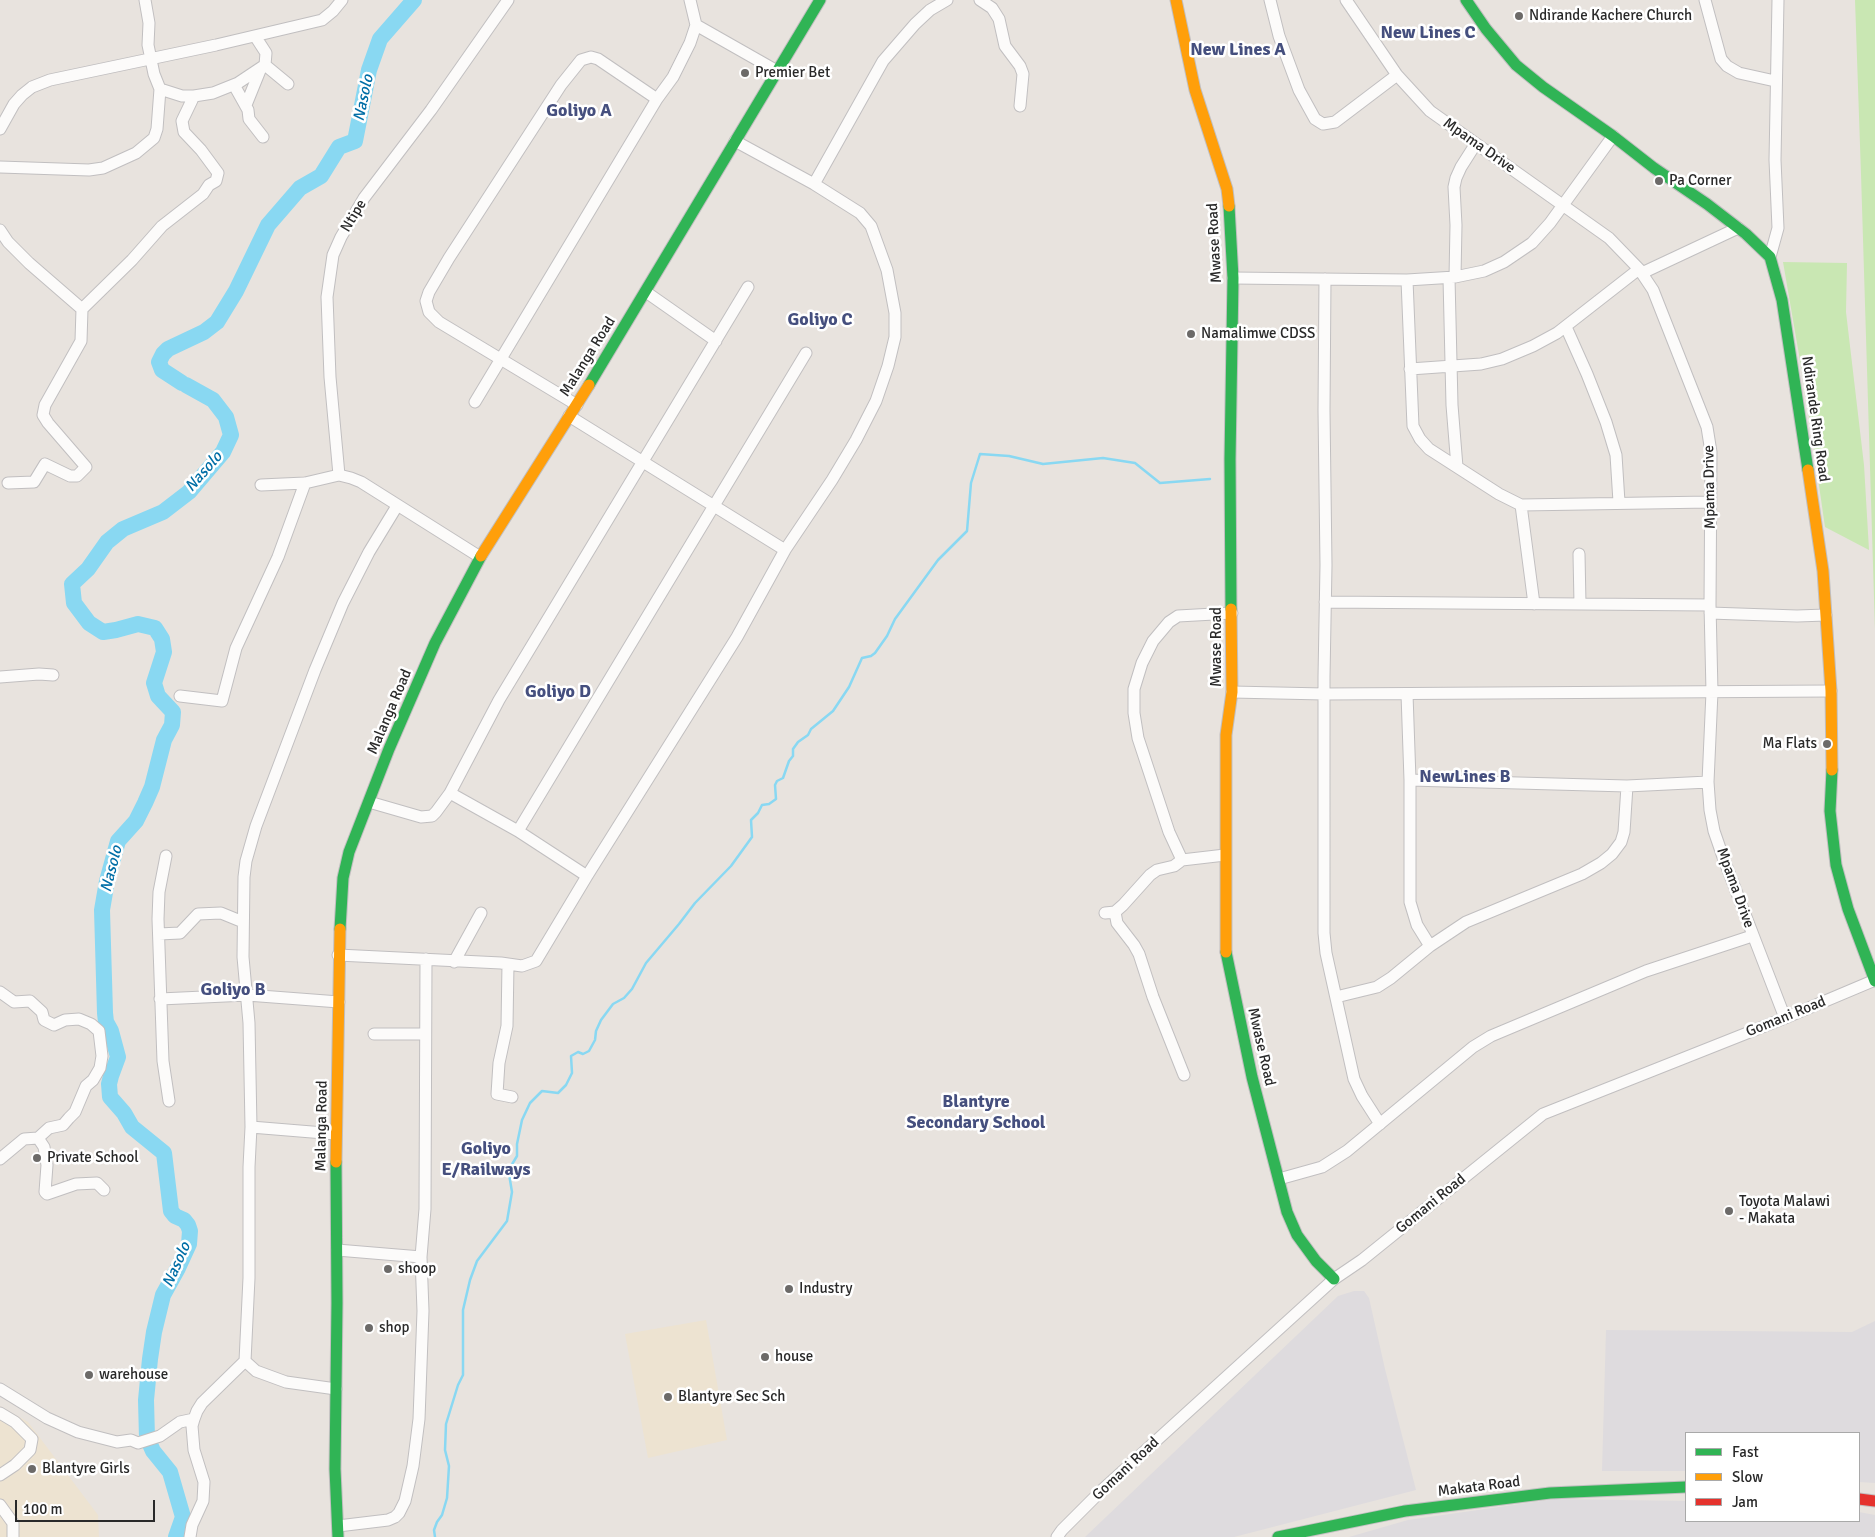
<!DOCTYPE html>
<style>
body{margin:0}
#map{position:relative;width:1875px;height:1537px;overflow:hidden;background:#e8e3de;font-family:Signika,sans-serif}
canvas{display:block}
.legend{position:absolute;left:1685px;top:1432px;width:175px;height:90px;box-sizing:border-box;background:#fff;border:1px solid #a9a9a9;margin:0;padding:6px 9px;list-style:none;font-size:15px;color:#292929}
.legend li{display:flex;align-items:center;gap:10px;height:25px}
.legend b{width:25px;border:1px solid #a9a9a9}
.scale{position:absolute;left:15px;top:1500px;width:140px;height:22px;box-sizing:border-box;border:2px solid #292929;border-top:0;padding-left:6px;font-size:15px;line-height:18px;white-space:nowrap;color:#292929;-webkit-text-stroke:4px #fff;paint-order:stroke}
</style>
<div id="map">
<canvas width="1875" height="1537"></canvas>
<ul class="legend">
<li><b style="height:6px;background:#30b455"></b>Fast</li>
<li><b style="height:6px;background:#ff9f0a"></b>Slow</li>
<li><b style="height:6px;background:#e5322d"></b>Jam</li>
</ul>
<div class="scale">100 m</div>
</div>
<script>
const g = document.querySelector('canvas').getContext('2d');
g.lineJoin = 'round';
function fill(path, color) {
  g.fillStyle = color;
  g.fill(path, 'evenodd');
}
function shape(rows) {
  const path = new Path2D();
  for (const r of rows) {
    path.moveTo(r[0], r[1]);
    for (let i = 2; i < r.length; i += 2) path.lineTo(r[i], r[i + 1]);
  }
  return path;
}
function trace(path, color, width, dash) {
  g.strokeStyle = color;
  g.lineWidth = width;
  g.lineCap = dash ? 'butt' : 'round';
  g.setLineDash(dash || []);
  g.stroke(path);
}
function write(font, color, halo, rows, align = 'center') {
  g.font = font + ' Signika,sans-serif';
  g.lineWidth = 5;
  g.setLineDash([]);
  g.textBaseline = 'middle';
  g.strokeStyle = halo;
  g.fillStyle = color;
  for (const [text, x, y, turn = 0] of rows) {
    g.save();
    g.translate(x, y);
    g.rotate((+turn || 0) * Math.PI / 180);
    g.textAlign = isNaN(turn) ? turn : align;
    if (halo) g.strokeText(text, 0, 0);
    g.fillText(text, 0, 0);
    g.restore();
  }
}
fill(shape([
 [1354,1291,1364,1291,1369,1298,1385,1369,1416,1490,1234,1537,1085,1537,1338,1296],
 [1875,1321,1875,1483,1859,1482,1859,1433,1686,1433,1686,1471,1602,1471,1606,1330,1852,1332],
 [1555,1499,1686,1501,1686,1521,1859,1521,1859,1512,1875,1515,1875,1537,1349,1537,1408,1520]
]), '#dedbde');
fill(shape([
 [706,1320,727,1440,648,1458,625,1334],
 [0,1406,28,1422,98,1515,99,1537,0,1537]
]), '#ede3d1');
fill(shape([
 [1855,0,1875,0,1875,630,1861,174],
 [1783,262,1847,263,1846,312,1864,465,1869,550,1825,527,1806,395]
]), '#c9e7b3');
trace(shape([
 [435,1537,434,1530,437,1522,442,1515,447,1498,449,1466,445,1450,446,1424,458,1385,463,1375,463,1310,470,1280,477,1261,507,1221,512,1192,509,1174,511,1166,517,1156,517,1144,522,1120,530,1103,542,1091,558,1093,566,1085,572,1073,571,1056,578,1052,583,1054,589,1051,595,1040,596,1031,601,1020,613,1004,624,998,632,989,646,963,679,924,695,903,731,866,752,837,751,820,758,813,762,805,769,804,776,799,775,785,777,781,783,778,789,761,793,756,793,749,798,742,808,735,811,729,833,711,849,687,862,658,871,656,875,653,887,636,895,619,938,560,967,531,971,483,980,454,1009,456,1043,464,1103,458,1135,463,1160,483,1210,479]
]), '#89d8f2', 2.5);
trace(shape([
 [182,383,162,370,159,362,163,354,168,349,204,332,217,322,236,291,268,225,300,188,321,176,339,147,355,141,369,70,380,39,414,0],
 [147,1438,146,1400,150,1359,154,1332,163,1295,178,1268,189,1244,190,1231,188,1225,184,1220,175,1216,171,1211,164,1153,132,1127,124,1113,110,1097,109,1084,111,1076,118,1057,111,1031,106,1022,105,1013,102,910,107,881,118,841,136,821,145,803,152,787,164,740,172,725,173,712,158,696,154,683,164,652,162,639,155,628,138,624,116,630,103,632,89,623,74,603,72,584,88,569,107,542,123,529,163,512,189,492,223,452,231,435,226,417,213,400,186,385],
 [149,1442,153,1451,170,1472,183,1517,176,1537]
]), '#89d8f2', 16);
const street = shape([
 [145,0,149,23,148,45,154,74,160,89,182,96,194,96,213,93,238,83,265,65,266,53,255,36],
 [980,0,992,8,999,19,1005,46,1020,66,1023,74,1020,106],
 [1270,0,1279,36,1299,90,1315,119,1323,124,1335,122,1397,75],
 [1346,0,1397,75,1430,111,1609,238,1639,269,1653,290,1707,427,1711,452,1710,605,1712,692,1708,782,1710,810,1714,831,1723,857,1785,1018],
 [1705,0,1721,59,1727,66,1739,73,1775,81],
 [696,25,777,71],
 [265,65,288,84],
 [234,85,248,110,249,119,263,137],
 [246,105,261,68],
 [0,129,14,104,22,95,32,87,50,80,216,45,322,20,333,11,342,0],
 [0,167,89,170,103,168,136,153,154,138,157,129,160,89],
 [814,184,883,61,915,24,930,10,947,0],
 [0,230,8,242,29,263,82,309],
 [1770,257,1778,228,1775,160,1778,0],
 [1642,273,1738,228],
 [1455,277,1456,225,1454,187,1456,178,1461,167,1475,145],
 [1233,278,1407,280,1455,277,1484,271,1504,262,1532,243,1550,223,1613,136],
 [1449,278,1452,405,1457,467],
 [1325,279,1324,410,1326,565,1324,677,1324,933,1326,953,1354,1079,1362,1096,1380,1124],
 [1407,280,1413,426,1420,439,1429,449,1499,494,1521,505,1710,502],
 [646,292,716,341],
 [1566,327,1587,374,1606,422,1616,455,1619,502],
 [1410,369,1481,364,1502,359,1533,346,1557,333,1639,269],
 [475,402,657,99,673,77,690,43,696,25,690,0],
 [577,405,439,322,429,312,426,301,429,292,449,258,561,85,581,60,591,57,598,59,657,99],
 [569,416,785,550],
 [339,475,330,377,327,297,333,255,341,237,364,198,431,110,508,0],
 [8,483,34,482,45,464,70,476,77,476,86,467,48,423,43,415,45,405,81,341,82,309,132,260,162,226,203,194,209,185,216,181,218,173,201,150,184,132,182,121,194,96],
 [261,485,305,483,339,475,351,478,361,482,480,557],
 [1521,505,1534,604],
 [1579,554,1580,604],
 [1325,602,1710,605],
 [1710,613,1797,616,1826,615],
 [0,677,39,674,53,675],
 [1232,692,1324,694,1831,691],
 [1407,694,1410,780,1410,902,1417,925,1430,946],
 [180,696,222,701,236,648,278,557,305,483],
 [1410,780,1627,786,1708,782],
 [450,793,518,831,587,876],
 [369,802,421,817,432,816,436,812,450,793,499,700,748,287],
 [518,831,806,353],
 [1225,855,1182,860,1169,832,1138,738,1134,713,1134,689,1142,663,1153,641,1169,622,1178,616,1232,613],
 [166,856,159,892,158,919,163,1061,169,1101],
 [1115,912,1117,923,1134,945,1139,954,1153,997,1184,1075],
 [1105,913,1115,912,1123,905,1150,875,1157,870,1174,866,1182,860],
 [159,934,180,933,198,914,221,913,243,922],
 [338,955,501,963,522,966,536,961,587,876,737,637,785,550,832,480,856,440,876,401,888,366,895,337,895,313,887,270,871,226,860,213,814,184,735,141],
 [454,962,481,913],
 [508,964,507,1026,499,1063,497,1094,512,1097],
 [0,992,14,1002,30,1001,42,1012,44,1020,54,1025,65,1020,79,1019,91,1024,99,1031,102,1056,100,1068,93,1080,86,1086,75,1112,69,1118,63,1125,49,1128,38,1138,24,1139,0,1159],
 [1336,997,1377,987,1391,978,1430,946,1466,922,1582,874,1601,863,1612,854,1621,842,1624,832,1627,786],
 [160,999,247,995,339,1002],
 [374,1034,425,1034],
 [251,1127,336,1134],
 [38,1138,44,1147,47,1165,45,1192,47,1194,76,1184,97,1183,104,1190],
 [1279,1179,1322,1167,1347,1151,1473,1047,1491,1036,1646,971,1752,936],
 [337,1250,421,1257],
 [0,1389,47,1418,78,1432,117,1442,131,1440,138,1443,160,1436,180,1422,194,1419],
 [336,1389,286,1382,256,1371,245,1361,249,1278,249,1167,251,1127,249,1023,243,957,244,877,246,861,256,826,315,670,343,603,369,552,397,506],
 [0,1413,15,1422,32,1439,30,1450,15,1465,0,1475],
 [0,1505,13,1523,13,1537],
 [338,1526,388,1520,395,1517,399,1513,405,1501,413,1466,419,1419,423,1311,421,1257,425,1209,426,959],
 [190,1537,192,1525,203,1501,204,1482,194,1450,192,1426,194,1419,197,1411,202,1403,245,1361],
 [1057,1537,1062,1530,1102,1490,1334,1279,1362,1260,1543,1114,1785,1018,1875,980]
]);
const fast = shape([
 [1466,0,1486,29,1516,65,1543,87,1613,136,1654,168,1707,204,1746,234,1770,257,1782,300,1808,470],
 [1229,206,1233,278,1230,459,1231,609],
 [589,385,820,0],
 [1832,770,1830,811,1836,865,1848,909,1875,981],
 [340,929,343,878,349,852,389,749,435,643,481,556],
 [1226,952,1252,1077,1287,1212,1297,1235,1316,1261,1334,1279],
 [336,1162,337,1303,335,1469,338,1537],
 [1278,1537,1405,1511,1550,1493,1686,1487]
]);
const slow = shape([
 [1176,0,1195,90,1227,189,1229,206],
 [1808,470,1823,571,1831,691,1832,770],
 [481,556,589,385],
 [1226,952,1226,735,1232,692,1231,609],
 [336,1162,340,929]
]);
const jam = shape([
 [1859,1499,1875,1501]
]);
trace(street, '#c1bfc0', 13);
trace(fast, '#c1bfc0', 13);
trace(slow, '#c1bfc0', 13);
trace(jam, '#c1bfc0', 13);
trace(street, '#fcfbfa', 11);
trace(fast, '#30b455', 11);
trace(slow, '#ff9f0a', 11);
trace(jam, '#e5322d', 11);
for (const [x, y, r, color] of [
 [1519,16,5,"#6c6a68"],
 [745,73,5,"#6c6a68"],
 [1659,181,5,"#6c6a68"],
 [1191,334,5,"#6c6a68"],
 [1827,744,5,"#6c6a68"],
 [37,1158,5,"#6c6a68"],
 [1729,1211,5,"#6c6a68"],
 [388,1269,5,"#6c6a68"],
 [789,1289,5,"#6c6a68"],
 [369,1328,5,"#6c6a68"],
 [765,1357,5,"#6c6a68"],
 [89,1375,5,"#6c6a68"],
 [668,1397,5,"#6c6a68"],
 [32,1469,5,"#6c6a68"]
]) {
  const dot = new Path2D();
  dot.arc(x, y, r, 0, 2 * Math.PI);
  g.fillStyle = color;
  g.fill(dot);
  trace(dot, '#fff', 2);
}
write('15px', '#292929', '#fff', [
 ["Ndirande Kachere Church",1529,16],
 ["Premier Bet",755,73],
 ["Pa Corner",1669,181],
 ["Namalimwe CDSS",1201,334],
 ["Ma Flats",1817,744,"right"],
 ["Private School",47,1158],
 ["Toyota Malawi",1739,1202],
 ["- Makata",1739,1219],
 ["shoop",398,1269],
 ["Industry",799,1289],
 ["shop",379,1328],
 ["house",775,1357],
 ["warehouse",99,1375],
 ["Blantyre Sec Sch",678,1397],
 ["Blantyre Girls",42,1469]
], 'left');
write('15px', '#292929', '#fff', [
 ["Mpama Drive",1479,146,35],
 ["Ntipe",354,216,-59],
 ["Mwase Road",1215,243,-93],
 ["Malanga Road",588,357,-58],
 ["Ndirande Ring Road",1815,419,82],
 ["Mpama Drive",1710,487,-91],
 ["Mwase Road",1217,647,-90],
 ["Malanga Road",390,712,-67],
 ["Mpama Drive",1735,888,70],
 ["Gomani Road",1786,1017,-22],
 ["Mwase Road",1261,1047,77],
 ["Malanga Road",322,1126,-89],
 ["Gomani Road",1431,1204,-39],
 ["Gomani Road",1126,1469,-43],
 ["Makata Road",1479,1487,-7]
]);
write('italic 16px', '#006ea6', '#fff', [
 ["Nasolo",364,98,-78],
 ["Nasolo",204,472,-49],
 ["Nasolo",112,869,-76],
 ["Nasolo",177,1265,-66]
]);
write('bold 18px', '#454f7e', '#fff', [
 ["New Lines C",1428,33],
 ["New Lines A",1238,50],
 ["Goliyo A",579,111],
 ["Goliyo C",820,320],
 ["Goliyo D",558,692],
 ["NewLines B",1465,777],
 ["Goliyo B",233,990],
 ["Blantyre",976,1102],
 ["Secondary School",976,1123],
 ["Goliyo",486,1149],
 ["E/Railways",486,1170]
]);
</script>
